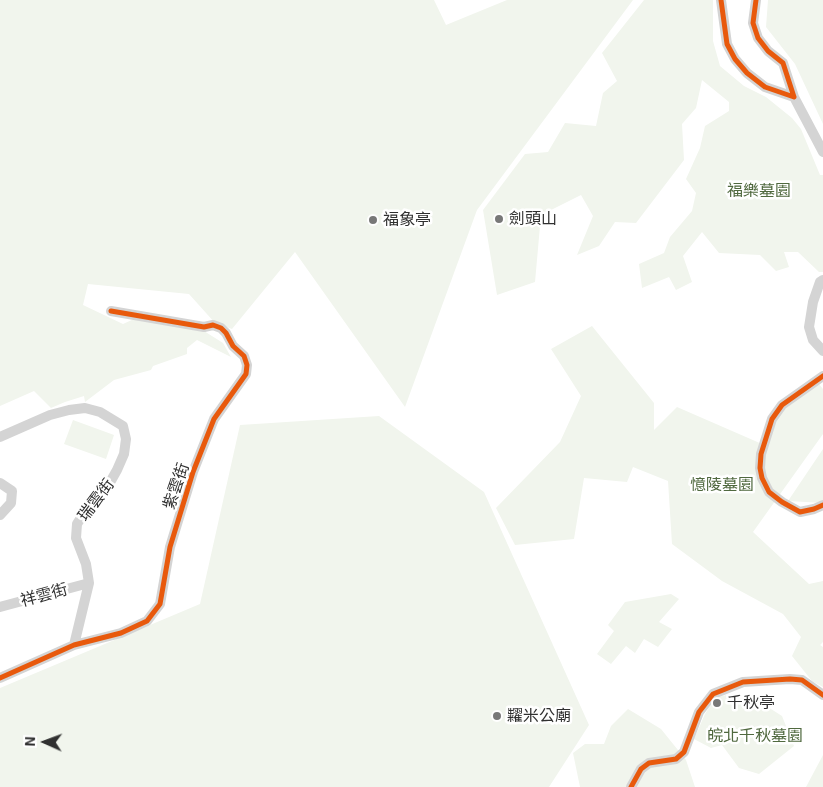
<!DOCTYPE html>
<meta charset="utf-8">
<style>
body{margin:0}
#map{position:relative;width:823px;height:787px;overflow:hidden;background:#fff;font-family:"Exo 2",sans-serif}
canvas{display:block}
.north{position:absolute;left:20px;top:717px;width:50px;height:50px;-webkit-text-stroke:4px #fff;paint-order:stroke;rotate:272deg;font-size:14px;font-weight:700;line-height:20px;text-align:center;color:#303030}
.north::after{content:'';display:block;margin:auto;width:18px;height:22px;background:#303030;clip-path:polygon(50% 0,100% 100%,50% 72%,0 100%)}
</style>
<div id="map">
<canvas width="823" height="787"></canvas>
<div class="north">N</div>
</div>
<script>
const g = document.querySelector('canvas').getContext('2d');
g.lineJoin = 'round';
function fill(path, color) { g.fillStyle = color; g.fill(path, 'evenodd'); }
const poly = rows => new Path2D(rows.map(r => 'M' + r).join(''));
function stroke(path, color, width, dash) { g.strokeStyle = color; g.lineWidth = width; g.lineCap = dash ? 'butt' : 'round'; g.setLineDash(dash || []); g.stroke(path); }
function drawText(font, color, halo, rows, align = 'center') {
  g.font = font + ' "Exo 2","Noto Sans TC",sans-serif'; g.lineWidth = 5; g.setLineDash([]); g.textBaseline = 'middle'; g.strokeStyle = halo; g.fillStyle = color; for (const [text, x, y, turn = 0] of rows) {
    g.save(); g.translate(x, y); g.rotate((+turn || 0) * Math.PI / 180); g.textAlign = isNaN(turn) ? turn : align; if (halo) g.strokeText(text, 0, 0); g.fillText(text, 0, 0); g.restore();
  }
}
const green = poly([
 [0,0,434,0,446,25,507,0,633,0,477,210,405,407,295,252,232,329,215,323,189,294,88,284,83,305,123,324,134,319,204,331,223,343,231,357,197,340,187,348,187,354,153,366,151,370,114,380,85,402,84,396,65,402,51,408,34,391,0,406],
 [644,0,713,0,713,41,720,66,744,86,766,97,792,118,801,129,820,175,823,175,823,272,819,272,798,252,784,252,789,267,776,271,760,255,719,253,702,232,683,256,692,282,676,290,669,277,642,288,639,264,664,253,670,237,692,211,696,193,686,179,700,148,705,126,729,111,729,102,702,80,696,108,682,124,684,160,636,223,615,222,599,246,577,255,593,216,581,195,541,215,535,282,497,295,483,210,525,154,548,152,565,123,596,126,603,93,617,81,602,53],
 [768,0,823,0,823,124,795,64,766,27],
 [592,326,654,403,654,430,677,407,762,444,780,413,818,383,823,389,823,434,753,532,809,584,823,581,823,642,820,645,823,647,823,687,812,681,792,656,801,637,783,614,722,581,672,544,668,481,633,467,627,482,584,478,574,539,515,545,496,508,560,442,581,396,551,349],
 [379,416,484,492,589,725,549,787,0,787,0,688,200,604,240,425],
 [73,420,114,435,106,459,64,444],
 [823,449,823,503,788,501],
 [671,594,679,599,659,622,672,629,658,647,644,639,635,653,626,646,611,664,597,654,614,631,608,625,625,602],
 [730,694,749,695,782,716,794,746,759,774,739,768,722,745,711,748,694,739,705,714,715,698],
 [628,709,661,729,686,760,695,787,580,787,573,753,585,744,604,744,611,726],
 [823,755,823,787,806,787]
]);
const minor = poly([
 [721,0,727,44,735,59,747,73,765,87,794,97],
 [756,0,753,23,758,38,768,51,783,63,794,97,823,152],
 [823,280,820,282,813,302,809,327,813,340,823,351],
 [823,376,782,405,772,419,761,454,760,468,762,478,769,492,782,502,800,512,814,509,823,505],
 [0,437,50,415,69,410,85,408,100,412,123,426,126,439,124,454,117,470,108,486,91,502,77,524,76,538,86,564,89,583,74,645],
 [0,483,12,491,11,503,0,515],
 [0,607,89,583],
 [0,678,74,645,121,633,147,621,160,604,170,547,193,472,214,419,246,374,247,365,244,356,233,346,226,333,221,328,213,325,204,327,111,311],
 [631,787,641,769,649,763,676,759,684,752,699,712,713,694,743,682,790,679,802,680,823,695]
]);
const cycleway = poly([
 [721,0,727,44,735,59,747,73,765,87,794,97],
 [756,0,753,23,758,38,768,51,783,63,794,97],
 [823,376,782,405,772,419,761,454,760,468,762,478,769,492,782,502,800,512,814,509,823,505],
 [0,678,74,645,121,633,147,621,160,604,170,547,193,472,214,419,246,374,247,365,244,356,233,346,226,333,221,328,213,325,204,327,111,311],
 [631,787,641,769,649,763,676,759,684,752,699,712,713,694,743,682,790,679,802,680,823,695]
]);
const markers = [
 [499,219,5,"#787878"],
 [373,220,5,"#787878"],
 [717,703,5,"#787878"],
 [497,716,5,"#787878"]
];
const parkNames = [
 ["福樂墓園",759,191],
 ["憶陵墓園",722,485],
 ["皖北千秋墓園",755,736]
];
const poiNames = [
 ["劍頭山",509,219],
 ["福象亭",383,220],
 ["千秋亭",727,703],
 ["糶米公廟",507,716]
];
const streetNames = [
 ["紫雲街",176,486,-71],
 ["瑞雲街",96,500,-53],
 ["祥雲街",44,595,-15]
];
fill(green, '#f1f5ed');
stroke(minor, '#d4d4d4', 10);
stroke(cycleway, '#e8590c', 5);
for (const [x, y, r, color] of markers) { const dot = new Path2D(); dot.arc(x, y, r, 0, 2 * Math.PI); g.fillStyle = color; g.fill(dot); stroke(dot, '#fff', 2); }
drawText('16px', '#50693f', '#fff', parkNames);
drawText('16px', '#303030', '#fff', poiNames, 'left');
drawText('16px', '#303030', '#fff', streetNames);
</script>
